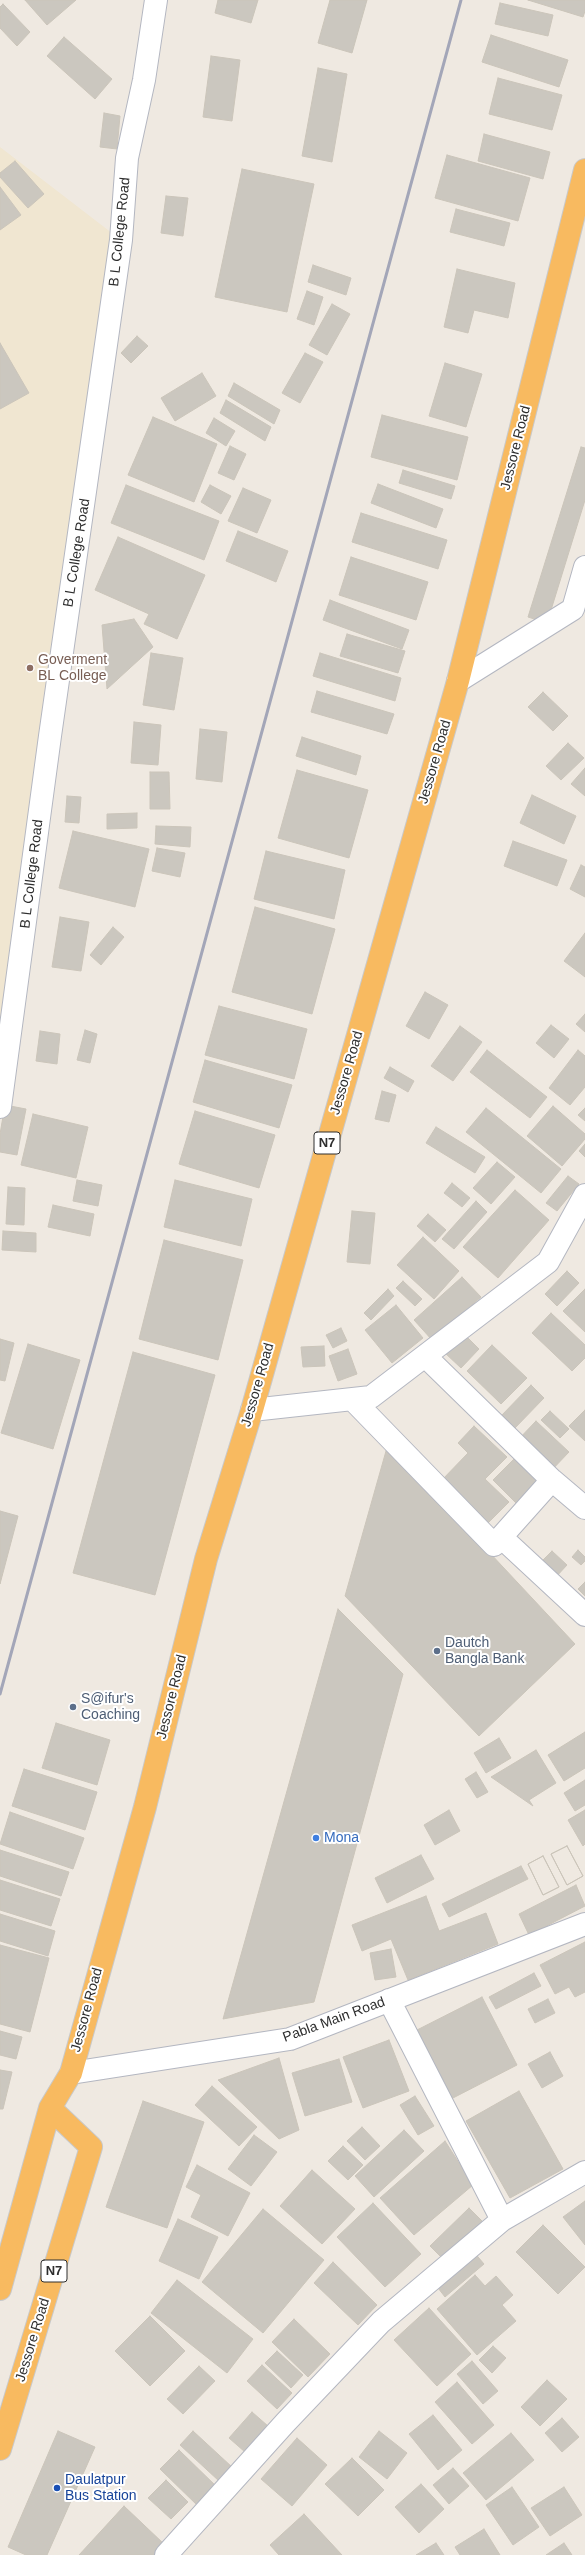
<!DOCTYPE html>
<style>
body{margin:0}
canvas{display:block;background:#efe9e1}
</style>
<canvas width="585" height="2555"></canvas>
<script>
const g = document.querySelector('canvas').getContext('2d');
g.lineJoin = 'round';
function fill(path, color) { g.fillStyle = color; g.fill(path, 'evenodd'); }
const poly = rows => new Path2D(rows.map(r => 'M' + r).join(''));
function stroke(path, color, width, dash) { g.strokeStyle = color; g.lineWidth = width; g.lineCap = dash ? 'butt' : 'round'; g.setLineDash(dash || []); g.stroke(path); }
function drawText(font, color, halo, rows, align = 'center') {
  g.font = font + ' Arial,sans-serif'; g.lineWidth = 4; g.setLineDash([]); g.textBaseline = 'middle'; g.strokeStyle = halo; g.fillStyle = color; for (const [text, x, y, turn = 0] of rows) {
    g.save(); g.translate(x, y); g.rotate((+turn || 0) * Math.PI / 180); g.textAlign = isNaN(turn) ? turn : align; if (halo) g.strokeText(text, 0, 0); g.fillText(text, 0, 0); g.restore();
  }
}
const education = poly([
 [0,147,121,240,0,1107]
]);
const building = poly([
 [25,0,76,0,47,25,25,0],
 [218,0,258,0,251,23,215,13,218,0],
 [330,0,367,0,352,53,318,43,330,0],
 [528,0,585,0,585,11,583,17,528,0],
 [500,3,553,15,548,36,495,24,500,3],
 [3,4,30,32,17,46,0,28,0,7,3,4],
 [491,35,568,60,559,87,482,62,491,35],
 [64,37,112,79,95,99,47,56,64,37],
 [211,56,240,60,232,121,203,117,211,56],
 [318,68,347,74,332,162,302,156,318,68],
 [498,78,562,95,552,130,489,114,498,78],
 [104,113,120,116,117,149,100,147,104,113],
 [484,134,550,152,543,179,478,161,484,134],
 [447,155,530,178,518,221,435,198,447,155],
 [15,161,44,194,28,208,0,177,0,173,15,161],
 [242,169,314,184,287,312,215,297,242,169],
 [0,187,21,215,0,230,0,187],
 [166,196,188,198,183,236,161,233,166,196],
 [456,209,510,223,504,246,450,232,456,209],
 [313,265,351,278,346,295,308,282,313,265],
 [457,269,515,283,508,318,474,310,468,333,444,327,457,269],
 [307,291,323,297,314,325,297,319,307,291],
 [332,304,350,314,327,355,309,345,332,304],
 [137,336,148,346,131,363,121,353,137,336],
 [0,343,29,393,0,409,0,343],
 [305,353,323,362,300,403,282,393,305,353],
 [445,363,482,374,466,427,429,416,445,363],
 [202,373,216,396,175,421,161,398,202,373],
 [234,383,280,410,274,424,228,396,234,383],
 [226,400,271,427,265,441,220,413,226,400],
 [382,415,468,437,457,480,371,457,382,415],
 [153,417,217,444,194,502,128,475,153,417],
 [214,418,235,431,226,446,206,433,214,418],
 [230,446,246,454,234,480,218,473,230,446],
 [581,447,585,448,585,500,547,623,528,617,581,447],
 [403,470,455,486,451,499,399,483,403,470],
 [378,484,443,509,436,528,371,503,378,484],
 [126,485,219,521,204,560,111,523,126,485],
 [210,485,231,496,221,514,201,502,210,485],
 [243,488,271,500,257,533,228,521,243,488],
 [361,513,447,540,438,569,352,542,361,513],
 [238,531,288,551,276,582,226,561,238,531],
 [118,537,205,575,177,639,144,624,149,614,95,590,118,537],
 [351,557,428,582,416,620,339,595,351,557],
 [330,600,409,630,402,649,323,620,330,600],
 [134,619,153,647,107,689,102,625,134,619],
 [347,634,405,651,398,673,340,656,347,634],
 [151,653,183,658,174,710,143,705,151,653],
 [320,653,401,678,395,701,313,676,320,653],
 [317,691,394,714,387,734,311,712,317,691],
 [543,692,568,716,553,731,528,707,543,692],
 [134,722,161,725,158,765,131,763,134,722],
 [200,729,227,732,222,782,196,779,200,729],
 [302,737,361,756,356,775,296,756,302,737],
 [568,743,584,758,561,780,546,766,568,743],
 [585,768,585,796,571,784,585,768],
 [297,770,368,790,349,858,278,838,297,770],
 [150,772,169,772,170,809,150,809,150,772],
 [532,795,576,816,564,844,520,823,532,795],
 [67,796,81,797,79,823,65,822,67,796],
 [137,813,137,828,107,829,107,814,137,813],
 [156,826,191,827,190,847,155,844,156,826],
 [73,831,149,849,135,907,59,888,73,831],
 [513,841,567,860,557,886,504,866,513,841],
 [157,848,185,853,180,877,152,871,157,848],
 [266,851,345,870,334,919,254,899,266,851],
 [581,865,585,867,585,897,570,889,581,865],
 [255,907,335,929,312,1014,232,992,255,907],
 [60,917,89,922,81,971,52,967,60,917],
 [113,927,124,937,101,965,90,955,113,927],
 [585,933,585,977,564,961,585,933],
 [425,992,448,1005,429,1039,406,1026,425,992],
 [219,1006,307,1029,294,1079,205,1055,219,1006],
 [585,1014,585,1032,576,1024,585,1014],
 [551,1025,569,1039,554,1058,536,1043,551,1025],
 [460,1026,482,1042,453,1081,431,1066,460,1026],
 [85,1030,97,1034,90,1063,77,1060,85,1030],
 [40,1031,60,1034,57,1064,36,1061,40,1031],
 [487,1050,547,1097,530,1118,470,1072,487,1050],
 [578,1050,585,1056,585,1087,570,1105,549,1088,578,1050],
 [205,1060,292,1085,279,1128,193,1102,205,1060],
 [390,1067,414,1081,408,1092,384,1078,390,1067],
 [382,1091,396,1095,389,1122,375,1119,382,1091],
 [5,1105,26,1109,17,1155,0,1152,0,1134,5,1105],
 [553,1106,585,1134,585,1139,562,1166,527,1136,553,1106],
 [486,1108,561,1169,541,1193,466,1132,486,1108],
 [585,1108,585,1121,578,1115,585,1108],
 [195,1111,275,1135,259,1188,179,1164,195,1111],
 [33,1114,88,1127,76,1178,21,1165,33,1114],
 [436,1127,485,1157,475,1173,426,1143,436,1127],
 [585,1144,585,1157,579,1151,585,1144],
 [497,1162,515,1177,491,1204,473,1188,497,1162],
 [568,1176,579,1184,557,1211,546,1203,568,1176],
 [77,1180,102,1185,98,1206,73,1201,77,1180],
 [175,1180,252,1199,241,1246,164,1227,175,1180],
 [452,1183,470,1198,462,1207,444,1193,452,1183],
 [8,1187,25,1188,24,1225,6,1224,8,1187],
 [515,1190,549,1220,498,1278,463,1247,515,1190],
 [476,1201,487,1212,454,1249,442,1239,476,1201],
 [53,1205,94,1214,90,1236,48,1227,53,1205],
 [352,1211,375,1213,370,1264,347,1262,352,1211],
 [428,1214,446,1230,435,1242,417,1226,428,1214],
 [3,1231,36,1233,36,1252,2,1250,3,1231],
 [423,1237,459,1271,434,1299,397,1265,423,1237],
 [164,1240,243,1260,218,1360,139,1339,164,1240],
 [567,1271,579,1283,557,1306,545,1294,567,1271],
 [462,1277,481,1297,432,1340,414,1320,462,1277],
 [403,1281,422,1299,415,1306,396,1288,403,1281],
 [388,1289,394,1296,371,1320,364,1313,388,1289],
 [585,1289,585,1332,563,1311,585,1289],
 [396,1305,423,1338,392,1363,365,1330,396,1305],
 [551,1313,585,1345,585,1358,572,1371,532,1333,551,1313],
 [341,1328,347,1341,333,1348,326,1335,341,1328],
 [464,1334,479,1349,461,1368,445,1353,464,1334],
 [0,1339,14,1343,5,1381,0,1380,0,1339],
 [28,1344,80,1360,53,1449,1,1433,28,1344],
 [492,1345,527,1378,501,1404,467,1371,492,1345],
 [324,1346,325,1366,303,1367,301,1347,324,1346],
 [348,1349,357,1374,338,1381,329,1356,348,1349],
 [133,1352,215,1375,155,1595,73,1573,133,1352],
 [531,1385,544,1398,514,1429,501,1416,531,1385],
 [585,1410,585,1441,569,1426,585,1410],
 [550,1411,569,1429,560,1438,541,1420,550,1411],
 [536,1421,569,1452,549,1473,516,1442,536,1421],
 [474,1426,507,1457,485,1479,509,1502,486,1525,441,1481,468,1453,458,1443,474,1426],
 [388,1444,575,1644,479,1736,345,1596,388,1444],
 [515,1458,539,1481,517,1504,493,1480,515,1458],
 [0,1511,18,1516,0,1584,0,1511],
 [578,1550,585,1557,585,1561,581,1565,572,1557,578,1550],
 [552,1551,567,1565,555,1578,540,1563,552,1551],
 [585,1582,585,1596,578,1589,585,1582],
 [338,1609,403,1674,314,2002,223,2019,338,1609],
 [56,1723,110,1740,97,1785,42,1768,56,1723],
 [585,1732,585,1768,564,1781,548,1755,585,1732],
 [499,1738,511,1758,486,1773,474,1753,499,1738],
 [536,1750,556,1783,529,1800,533,1806,491,1777,536,1750],
 [24,1769,97,1792,85,1830,12,1806,24,1769],
 [476,1772,488,1792,477,1798,465,1779,476,1772],
 [585,1780,585,1805,575,1811,564,1793,585,1780],
 [449,1810,460,1831,435,1845,424,1825,449,1810],
 [585,1810,585,1844,583,1846,568,1820,585,1810],
 [10,1812,84,1838,73,1869,0,1844,10,1812],
 [567,1846,583,1876,567,1885,551,1854,567,1846],
 [567,1846,583,1876,567,1885,551,1854,567,1846],
 [0,1850,69,1872,61,1896,0,1876,0,1850],
 [421,1855,434,1879,387,1903,375,1878,421,1855],
 [543,1856,559,1887,543,1895,528,1864,543,1856],
 [543,1856,559,1887,543,1895,528,1864,543,1856],
 [521,1866,528,1879,449,1917,442,1904,521,1866],
 [0,1880,60,1899,51,1926,0,1910,0,1880],
 [576,1885,585,1906,529,1935,519,1914,576,1885],
 [426,1896,439,1931,486,1913,498,1944,408,1980,391,1939,362,1951,352,1925,426,1896],
 [0,1914,55,1931,48,1956,0,1941,0,1914],
 [585,1942,585,1992,575,1997,569,1987,555,1994,540,1965,585,1942],
 [0,1945,49,1958,30,2032,0,2024,0,1945],
 [391,1949,396,1977,375,1980,370,1953,391,1949],
 [534,1973,541,1986,496,2009,489,1997,534,1973],
 [482,1997,517,2065,451,2099,415,2031,482,1997],
 [548,1999,555,2013,535,2023,528,2009,548,1999],
 [0,2031,22,2037,16,2059,0,2055,0,2031],
 [389,2040,409,2091,363,2108,343,2057,389,2040],
 [550,2052,563,2076,542,2088,528,2064,550,2052],
 [279,2058,299,2130,279,2139,218,2080,279,2058],
 [339,2059,352,2102,305,2116,292,2073,339,2059],
 [0,2070,12,2072,3,2109,0,2109,0,2070],
 [212,2086,257,2127,239,2146,195,2105,212,2086],
 [519,2091,563,2169,510,2198,466,2121,519,2091],
 [415,2096,434,2126,418,2135,400,2105,415,2096],
 [143,2101,204,2122,167,2228,106,2207,143,2101],
 [362,2127,380,2146,365,2160,347,2141,362,2127],
 [404,2130,424,2151,374,2197,355,2176,404,2130],
 [254,2135,277,2152,251,2186,228,2169,254,2135],
 [445,2141,473,2185,414,2235,380,2198,445,2141],
 [343,2146,363,2165,348,2180,328,2161,343,2146],
 [197,2165,250,2193,228,2236,191,2217,201,2195,186,2187,197,2165],
 [312,2170,355,2209,322,2244,280,2206,312,2170],
 [585,2201,585,2245,563,2217,585,2201],
 [373,2203,421,2254,385,2287,337,2237,373,2203],
 [469,2208,483,2222,444,2260,430,2246,469,2208],
 [263,2209,324,2260,263,2333,202,2282,263,2209],
 [178,2219,218,2237,199,2279,159,2261,178,2219],
 [543,2225,585,2267,558,2294,516,2252,543,2225],
 [473,2251,484,2264,445,2297,435,2284,473,2251],
 [333,2262,377,2305,358,2325,314,2283,333,2262],
 [475,2275,485,2286,496,2276,513,2295,502,2305,516,2321,477,2355,437,2309,475,2275],
 [177,2280,253,2339,227,2373,151,2313,177,2280],
 [429,2308,471,2354,437,2386,394,2340,429,2308],
 [150,2316,185,2351,150,2386,115,2351,150,2316],
 [294,2319,330,2354,308,2377,272,2342,294,2319],
 [493,2346,506,2358,492,2373,479,2360,493,2346],
 [277,2351,303,2375,291,2388,265,2363,277,2351],
 [472,2361,498,2391,483,2404,457,2374,472,2361],
 [262,2365,292,2393,277,2409,247,2381,262,2365],
 [199,2366,215,2381,183,2414,167,2399,199,2366],
 [547,2380,567,2399,540,2426,521,2407,547,2380],
 [457,2382,494,2425,472,2444,435,2402,457,2382],
 [252,2412,268,2426,245,2452,229,2438,252,2412],
 [433,2415,462,2450,438,2470,409,2434,433,2415],
 [562,2418,579,2437,562,2452,545,2433,562,2418],
 [58,2431,95,2447,47,2555,26,2555,8,2547,58,2431],
 [193,2431,232,2467,219,2481,180,2445,193,2431],
 [379,2431,407,2453,387,2479,359,2457,379,2431],
 [511,2433,534,2460,486,2500,463,2473,511,2433],
 [297,2438,327,2465,292,2506,261,2479,297,2438],
 [179,2450,218,2488,199,2507,160,2469,179,2450],
 [352,2458,384,2490,358,2516,325,2484,352,2458],
 [453,2468,469,2486,449,2504,433,2485,453,2468],
 [166,2480,188,2502,171,2519,148,2498,166,2480],
 [421,2484,444,2509,419,2533,395,2507,421,2484],
 [512,2487,539,2527,513,2545,486,2505,512,2487],
 [564,2487,582,2515,550,2536,531,2508,564,2487],
 [124,2506,164,2544,154,2555,79,2555,124,2506],
 [304,2514,342,2555,279,2555,270,2545,304,2514],
 [484,2529,500,2555,460,2555,455,2547,484,2529],
 [436,2543,444,2555,416,2555,436,2543],
 [564,2543,572,2555,546,2555,564,2543]
]);
const minor = poly([
 [458,681,573,609,585,567],
 [0,1107,50,736,121,240,127,158,144,80,156,0],
 [425,1356,552,1480,585,1508],
 [354,1401,494,1545,552,1480],
 [252,1410,371,1397,548,1262,585,1195],
 [501,1537,585,1615],
 [389,2000,502,2220,585,2172],
 [71,2073,290,2039,585,1924],
 [166,2555,285,2423,381,2322,502,2220]
]);
const trunk = poly([
 [0,2289,50,2108,71,2073,145,1807,206,1559,252,1410,458,681,585,170],
 [0,2449,91,2147,50,2108]
]);
const rail = poly([
 [0,1694,461,0]
]);
const markers = [
 [30,668,4,"#8d6e63"],
 [437,1651,4,"#5c6f8a"],
 [73,1707,4,"#5c6f8a"],
 [316,1838,4,"#3f7fe0"],
 [57,2488,4,"#1a4fb4"]
];
const shields = [
 [327,1143,26],
 [54,2271,26]
];
const shieldNames = [
 ["N7",327,1143],
 ["N7",54,2271]
];
const streetNames = [
 ["B L College Road",120,232,-84],
 ["Jessore Road",516,448,-76],
 ["B L College Road",77,553,-81],
 ["Jessore Road",435,762,-74],
 ["B L College Road",32,874,-83],
 ["Jessore Road",347,1073,-74],
 ["Jessore Road",258,1385,-74],
 ["Jessore Road",172,1697,-76],
 ["Jessore Road",87,2010,-75],
 ["Pabla Main Road",334,2020,-20],
 ["Jessore Road",33,2340,-73]
];
const educationNames = [
 ["Goverment",38,660],
 ["BL College",38,676]
];
const serviceNames = [
 ["Dautch",445,1643],
 ["Bangla Bank",445,1659],
 ["S@ifur's",81,1699],
 ["Coaching",81,1715]
];
const shopNames = [
 ["Mona",324,1838]
];
const transitNames = [
 ["Daulatpur",65,2480],
 ["Bus Station",65,2496]
];
fill(education, '#f0e6d1');
fill(building, '#cbc7bf');
stroke(building, '#cbc5ba', 1);
stroke(minor, '#b4b7c1', 24);
stroke(trunk, '#c9c9c9', 24);
stroke(minor, '#fff', 22);
stroke(trunk, '#f8ba60', 22);
stroke(rail, '#a3a6b8', 3);
for (const [x, y, r, color] of markers) { const dot = new Path2D(); dot.arc(x, y, r, 0, 2 * Math.PI); g.fillStyle = color; g.fill(dot); stroke(dot, '#fff', 1.5); }
for (const [x, y, w] of shields) { const box = new Path2D(); box.roundRect(x - w / 2, y - 11, w, 22, 3); g.fillStyle = '#fff'; g.fill(box); stroke(box, '#2e2e2e', 1); }
drawText('bold 13px', '#2e2e2e', null, shieldNames);
drawText('14px', '#2e2e2e', '#fff', streetNames);
drawText('14px', '#785e54', '#fff', educationNames, 'left');
drawText('14px', '#4e5e75', '#fff', serviceNames, 'left');
drawText('14px', '#366cbe', '#fff', shopNames, 'left');
drawText('14px', '#164399', '#fff', transitNames, 'left');
</script>
